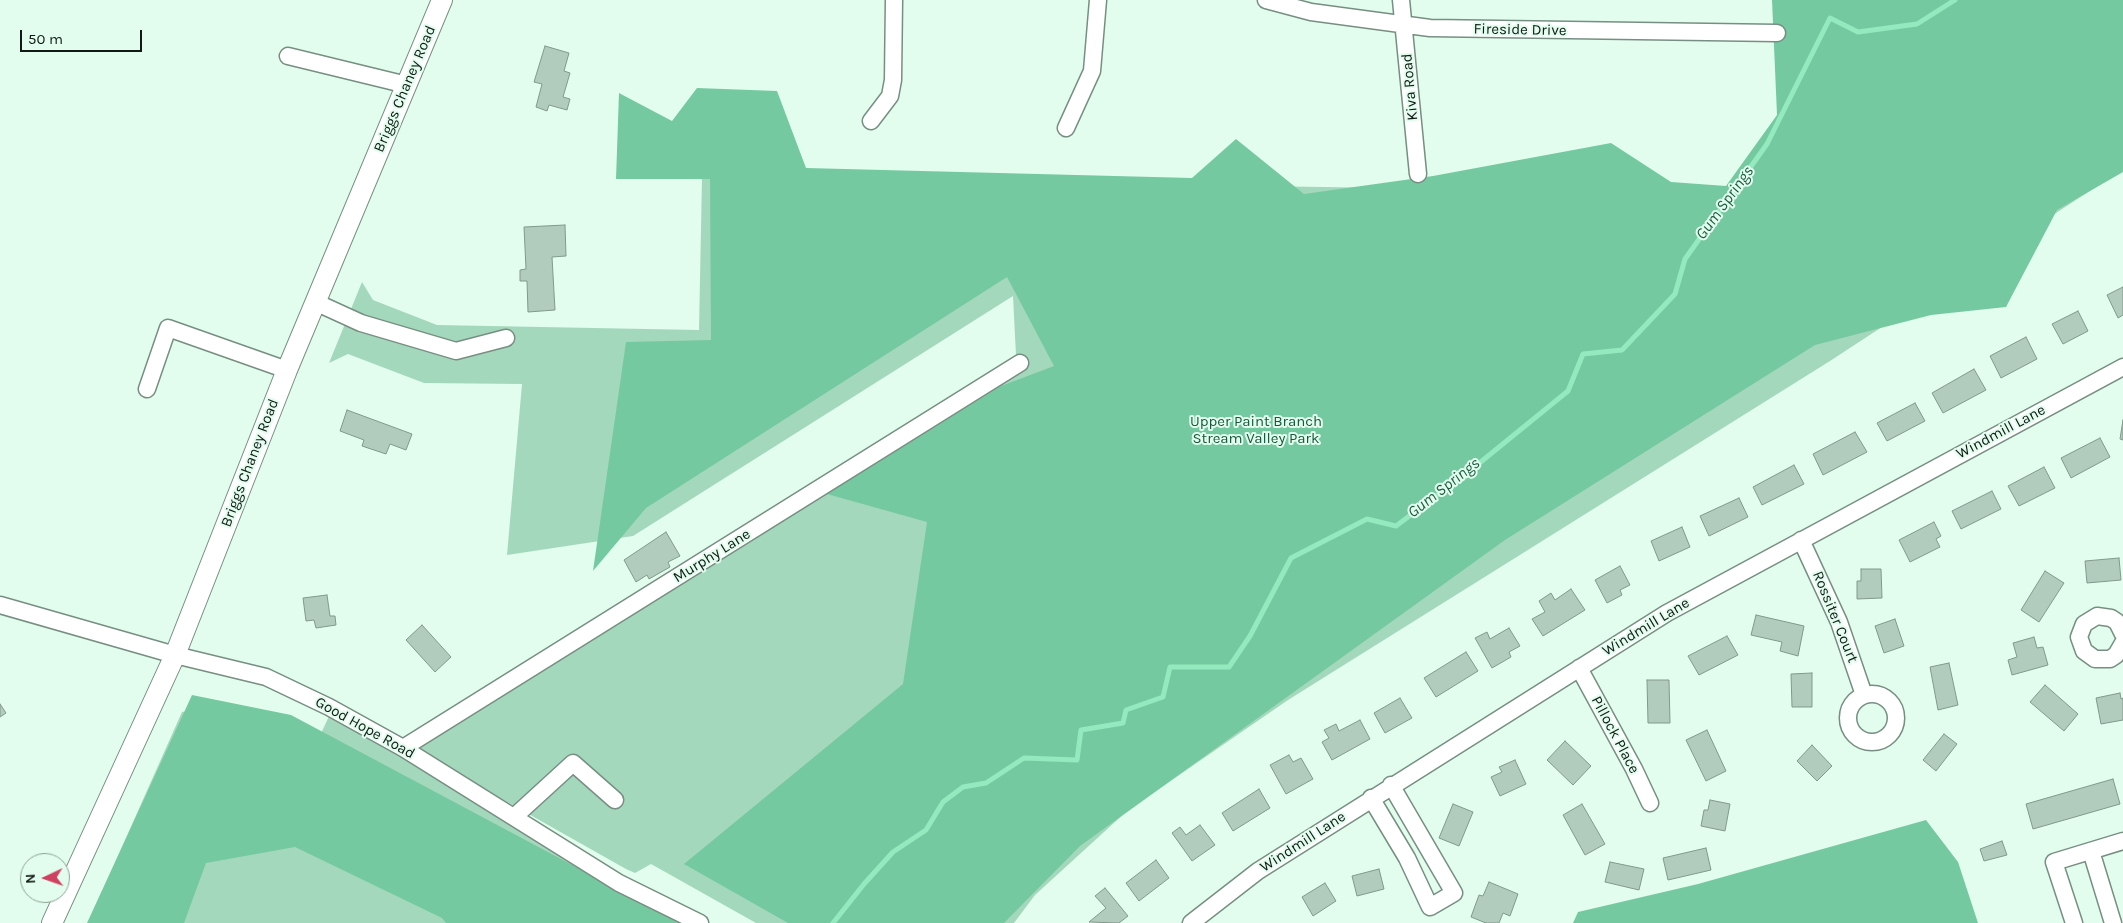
<!DOCTYPE html>
<style>
body{margin:0}
#map{position:relative;width:2123px;height:923px;overflow:hidden;background:#e2fdee;font-family:Karla,sans-serif}
canvas{display:block}
.north{position:absolute;left:20px;top:853px;width:50px;height:50px;box-sizing:border-box;background:#e2fdee;border:1px solid #8ea297;border-radius:50%;rotate:267deg;font-size:14px;font-weight:700;line-height:20px;text-align:center;color:#101914}
.north::after{content:'';display:block;margin:auto;width:18px;height:22px;background:#d04161;clip-path:polygon(50% 0,100% 100%,50% 72%,0 100%)}
.scale{position:absolute;left:20px;top:30px;width:122px;height:22px;box-sizing:border-box;border:2px solid #101914;border-top:0;padding-left:6px;font-size:15px;line-height:18px;white-space:nowrap;color:#101914;-webkit-text-stroke:4px #e2fdee;paint-order:stroke}
</style>
<div id="map">
<canvas width="2123" height="923"></canvas>
<div class="north">N</div>
<div class="scale">50 m</div>
</div>
<script>
const g = document.querySelector('canvas').getContext('2d');
g.lineJoin = 'round';
function fill(path, color) { g.fillStyle = color; g.fill(path, 'evenodd'); }
const poly = rows => new Path2D(rows.map(r => 'M' + r).join(''));
function stroke(path, color, width, dash) { g.strokeStyle = color; g.lineWidth = width; g.lineCap = dash ? 'butt' : 'round'; g.setLineDash(dash || []); g.stroke(path); }
function drawText(font, color, halo, rows, align = 'center') {
  g.font = font + ' Karla,sans-serif'; g.lineWidth = 4; g.setLineDash([]); g.textBaseline = 'middle'; g.strokeStyle = halo; g.fillStyle = color; for (const [text, x, y, turn = 0] of rows) {
    g.save(); g.translate(x, y); g.rotate((+turn || 0) * Math.PI / 180); g.textAlign = isNaN(turn) ? turn : align; if (halo) g.strokeText(text, 0, 0); g.fillText(text, 0, 0); g.restore();
  }
}
const green = poly([
 [2123,0,2108,179,1830,361,1288,700,1127,811,1035,895,1014,923,756,923,651,864,635,873,626,869,415,750,1017,375,1013,296,633,536,507,555,522,384,424,383,348,354,329,363,362,282,373,300,437,325,699,330,702,178,1393,188,1779,196],
 [220,705,312,753,330,714,696,923,88,923,182,712]
]);
const forest = poly([
 [1772,0,2123,0,2123,172,2057,210,2006,307,1931,315,1815,345,1505,540,1080,846,1004,923,788,923,684,864,903,684,927,522,827,494,1001,386,1054,366,1007,277,646,508,593,571,626,342,711,340,710,179,616,179,619,93,672,121,697,88,777,91,806,168,1192,178,1236,139,1304,194,1433,176,1611,143,1671,182,1726,186,1777,115],
 [192,695,291,715,681,923,446,923,442,918,295,847,206,863,184,923,87,923],
 [1926,820,1958,862,1978,923,1573,923,1578,912,1698,884]
]);
const stream = poly([
 [833,923,864,884,893,852,926,830,943,802,963,787,986,783,1024,758,1077,760,1081,730,1123,723,1126,710,1163,697,1170,667,1229,667,1250,636,1291,558,1367,519,1396,526,1477,465,1568,391,1583,354,1622,350,1675,294,1685,259,1767,144,1830,18,1858,32,1917,24,1955,0]
]);
const building = poly([
 [545,46,569,53,564,71,570,73,563,97,570,99,567,110,549,105,547,111,536,107,542,84,534,82,545,46],
 [565,225,566,256,552,257,555,310,528,312,527,281,520,281,520,270,526,269,524,227,565,225],
 [2123,287,2123,315,2118,318,2107,295,2123,287],
 [2078,311,2088,331,2063,344,2052,324,2078,311],
 [2026,337,2037,359,2001,378,1990,356,2026,337],
 [1974,369,1986,390,1943,413,1932,393,1974,369],
 [1915,403,1925,421,1887,441,1877,423,1915,403],
 [347,410,412,434,406,450,390,444,386,454,362,446,364,440,340,431,347,410],
 [2123,420,2123,440,2120,439,2123,420],
 [1855,432,1867,452,1823,475,1813,454,1855,432],
 [2100,438,2110,457,2071,478,2061,458,2100,438],
 [1794,465,1804,484,1762,505,1753,487,1794,465],
 [2044,467,2055,488,2019,506,2008,486,2044,467],
 [1992,491,2001,509,1961,529,1952,511,1992,491],
 [1739,498,1748,517,1709,536,1700,516,1739,498],
 [1934,522,1941,536,1936,539,1940,547,1910,562,1899,540,1934,522],
 [1682,527,1690,547,1659,561,1651,541,1682,527],
 [666,532,680,556,668,562,670,567,649,579,647,575,636,582,624,560,666,532],
 [2119,558,2121,580,2087,583,2085,561,2119,558],
 [1620,566,1630,585,1620,590,1622,595,1607,603,1595,580,1620,566],
 [1861,569,1881,569,1882,598,1857,599,1857,581,1861,581,1861,569],
 [2045,571,2064,583,2039,622,2021,610,2045,571],
 [1571,589,1585,610,1543,636,1532,619,1545,612,1539,601,1551,593,1555,600,1571,589],
 [327,595,330,616,335,616,336,625,316,628,314,620,306,621,303,598,327,595],
 [1756,615,1804,626,1798,656,1780,651,1782,642,1751,635,1756,615],
 [1895,619,1904,646,1884,653,1875,626,1895,619],
 [422,625,451,657,435,672,406,640,422,625],
 [1509,628,1520,646,1509,652,1511,657,1492,668,1475,638,1487,632,1490,639,1509,628],
 [1727,636,1738,655,1699,675,1688,656,1727,636],
 [2034,637,2037,648,2043,647,2048,665,2012,675,2008,660,2017,657,2013,643,2034,637],
 [1466,652,1478,671,1436,697,1424,678,1466,652],
 [1949,663,1958,705,1938,710,1930,667,1949,663],
 [1812,673,1812,707,1792,707,1791,674,1812,673],
 [1647,680,1669,680,1670,723,1648,723,1647,680],
 [2045,685,2078,714,2064,731,2030,702,2045,685],
 [2120,693,2121,699,2123,698,2123,720,2101,724,2096,698,2120,693],
 [1400,698,1412,718,1385,733,1374,713,1400,698],
 [0,704,6,713,0,717,0,704],
 [1360,720,1370,739,1332,760,1322,742,1329,738,1324,730,1336,724,1339,731,1360,720],
 [1707,730,1726,771,1706,781,1686,740,1707,730],
 [1944,734,1957,744,1936,771,1923,760,1944,734],
 [1565,741,1591,766,1573,785,1547,760,1565,741],
 [1812,745,1832,766,1817,781,1797,761,1812,745],
 [1289,755,1293,762,1301,758,1313,779,1286,794,1270,765,1289,755],
 [1515,760,1526,784,1500,796,1491,777,1502,772,1499,767,1515,760],
 [2113,779,2120,804,2033,829,2026,804,2113,779],
 [1259,789,1270,808,1233,831,1222,813,1259,789],
 [1710,800,1730,804,1725,831,1701,826,1704,810,1708,810,1710,800],
 [1453,804,1473,812,1459,846,1439,838,1453,804],
 [1582,804,1605,844,1585,855,1563,815,1582,804],
 [1200,825,1215,845,1192,861,1172,833,1180,827,1186,835,1200,825],
 [2002,841,2007,855,1984,861,1980,849,2002,841],
 [1706,848,1711,870,1668,880,1663,858,1706,848],
 [1156,860,1169,878,1139,901,1126,883,1156,860],
 [1610,862,1644,869,1639,890,1605,882,1610,862],
 [1379,869,1384,889,1357,896,1352,876,1379,869],
 [1489,882,1518,894,1510,916,1503,913,1499,923,1486,923,1471,917,1479,895,1483,896,1489,882],
 [1325,883,1336,901,1313,916,1302,897,1325,883],
 [1105,888,1128,916,1119,923,1089,922,1106,908,1095,896,1105,888]
]);
const minor = poly([
 [1266,0,1311,12,1430,28,1777,33],
 [1401,0,1418,174],
 [288,56,407,85],
 [871,121,890,96,893,80,894,0],
 [1066,128,1092,71,1098,0],
 [315,302,361,323,456,351,506,338],
 [147,389,168,328,287,370],
 [1801,540,1839,622,1864,695],
 [0,605,175,655,266,677,329,707,403,748,619,883,700,923],
 [2123,634,2117,622,2111,618,2097,616,2084,624,2079,637,2084,651,2095,659,2110,659,2116,655,2123,643],
 [1579,668,1634,769,1650,803],
 '1848 718a24 24 0 1 1 48 0a24 24 0 1 1-48 0Z',
 [403,748,1020,363],
 [1371,798,1407,858,1430,907,1454,893,1391,785],
 [514,817,573,763,615,800],
 [2091,851,2113,923],
 [1191,923,1258,871,1667,613,2123,367],
 [2074,923,2054,862,2123,841]
]);
const major = poly([
 [52,923,175,655,287,370,442,0]
]);
const streetNames = [
 ["Fireside Drive",1520,30,1],
 ["Kiva Road",1410,87,-95],
 ["Briggs Chaney Road",405,89,-67],
 ["Windmill Lane",2001,432,-28],
 ["Briggs Chaney Road",250,463,-69],
 ["Murphy Lane",712,556,-32],
 ["Rossiter Court",1835,617,68],
 ["Windmill Lane",1646,627,-31],
 ["Good Hope Road",365,728,29],
 ["Pillock Place",1615,735,62],
 ["Windmill Lane",1303,842,-33]
];
const parkNames = [
 ["Upper Paint Branch",1256,422],
 ["Stream Valley Park",1256,439]
];
const waterNames = [
 ["Gum Springs",1725,203,-54],
 ["Gum Springs",1444,488,-38]
];
fill(green, '#a4d8bc');
fill(forest, '#75c9a0');
stroke(stream, '#94e9be', 5);
fill(building, '#b1cbbd');
stroke(building, '#81998c', 1);
stroke(minor, '#778f82', 19);
stroke(major, '#778f82', 22);
stroke(minor, '#fff', 16);
stroke(major, '#fff', 20);
drawText('15px', '#101914', '#e2fdee', streetNames);
drawText('15px', '#17583d', '#e2fdee', parkNames);
drawText('italic 16px', '#1b5b40', '#e2fdee', waterNames);
</script>
